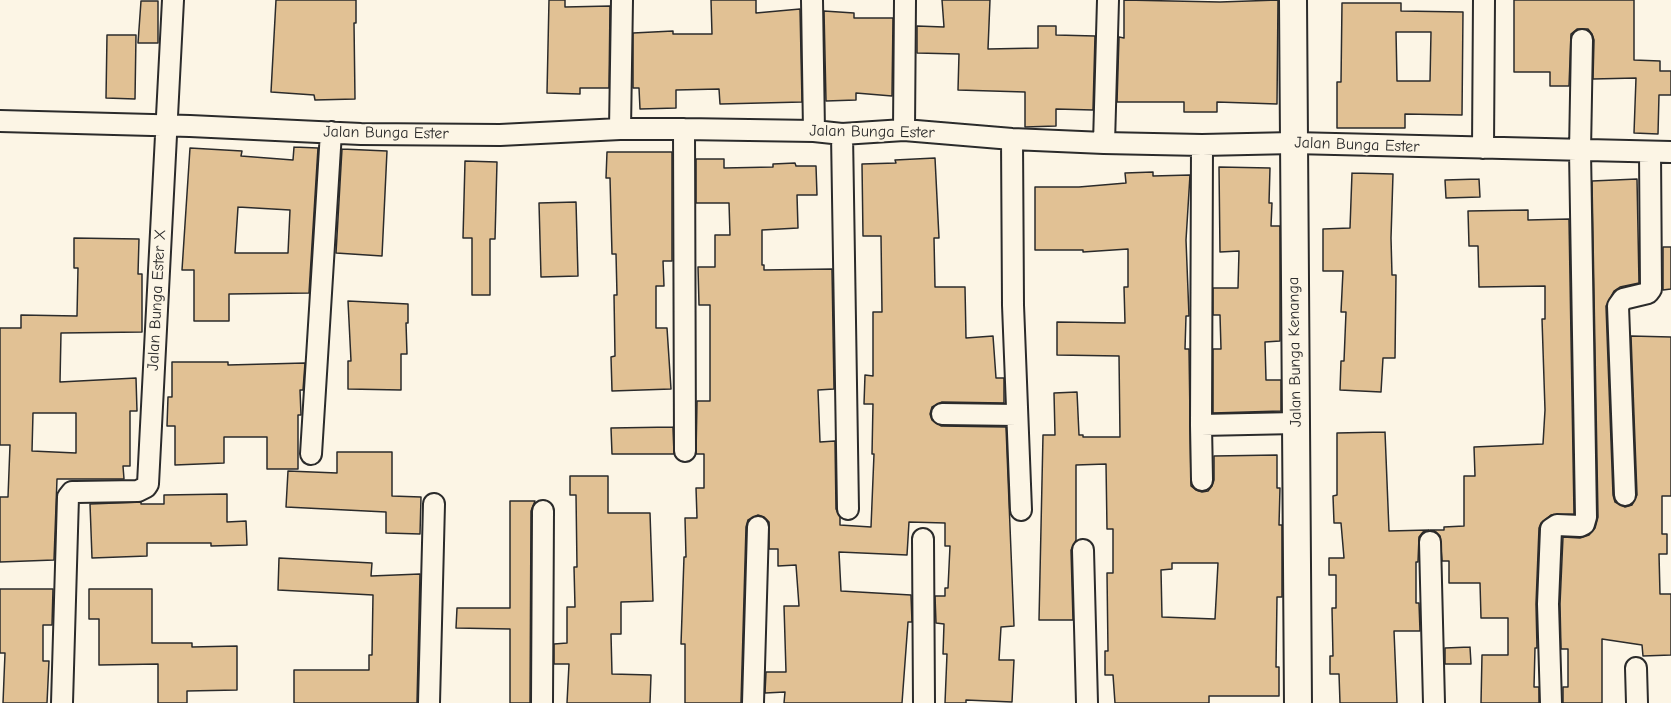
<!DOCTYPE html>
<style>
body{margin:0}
canvas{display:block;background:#fcf5e5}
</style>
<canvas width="1671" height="703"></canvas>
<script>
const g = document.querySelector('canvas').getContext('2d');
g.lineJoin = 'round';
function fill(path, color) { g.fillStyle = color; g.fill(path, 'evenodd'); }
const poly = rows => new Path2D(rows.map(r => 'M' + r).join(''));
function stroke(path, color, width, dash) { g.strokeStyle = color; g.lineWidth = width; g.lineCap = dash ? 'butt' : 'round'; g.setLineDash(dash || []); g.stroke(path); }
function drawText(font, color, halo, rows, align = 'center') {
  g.font = font + ' "Comic Neue",sans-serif'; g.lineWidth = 4.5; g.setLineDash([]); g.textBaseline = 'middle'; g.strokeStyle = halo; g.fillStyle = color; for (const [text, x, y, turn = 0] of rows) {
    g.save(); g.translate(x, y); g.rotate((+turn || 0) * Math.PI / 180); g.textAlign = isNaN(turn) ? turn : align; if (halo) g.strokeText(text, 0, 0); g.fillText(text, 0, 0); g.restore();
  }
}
const building = poly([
 [276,0,356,0,356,23,354,23,355,99,315,100,314,95,271,92,276,0],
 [549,0,565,0,565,7,610,6,609,88,580,88,580,94,547,93,549,0],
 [711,0,756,0,756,13,800,9,802,102,720,104,719,89,676,90,676,108,640,109,639,88,633,88,633,33,673,31,673,34,712,34,711,0],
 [942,0,990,0,988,49,1038,48,1038,26,1056,26,1056,35,1095,36,1093,110,1056,109,1056,126,1025,127,1025,92,958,90,959,54,917,53,917,26,944,27,942,0],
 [1124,0,1220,2,1278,0,1277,104,1217,102,1217,112,1184,112,1184,102,1117,102,1119,37,1124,38,1124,0],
 [1514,0,1634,0,1634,60,1660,61,1660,71,1671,71,1671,95,1659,95,1658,134,1634,133,1636,78,1593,79,1594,40,1592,34,1588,29,1577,29,1571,34,1569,86,1550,86,1550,72,1514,72,1514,0],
 [141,1,158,1,158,43,138,43,141,1],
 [1342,3,1401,3,1401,11,1463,12,1462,115,1405,114,1405,128,1337,128,1337,82,1341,82,1342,3],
 [1396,32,1431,32,1430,81,1397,81,1396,32],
 [824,11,854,13,854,18,893,18,892,96,856,93,856,100,826,101,824,11],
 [107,35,136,35,135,99,106,98,107,35],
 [294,147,318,148,309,293,229,294,229,321,194,321,194,270,182,270,190,148,242,151,241,156,293,160,294,147],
 [238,207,290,210,288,253,235,253,238,207],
 [342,149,387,151,382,256,336,253,342,149],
 [607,152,672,152,672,261,663,261,664,286,656,286,656,328,667,328,671,389,612,391,611,357,615,356,614,295,617,295,616,254,612,254,610,178,606,178,607,152],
 [935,158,939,238,934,238,935,287,965,287,966,338,993,336,996,378,1004,378,1004,403,942,402,932,407,930,414,932,420,941,426,1006,427,1014,626,1001,627,999,660,1014,660,1012,702,966,700,966,703,945,703,947,654,943,654,944,624,936,623,935,596,945,596,945,588,948,588,950,546,945,546,945,523,909,522,907,555,839,552,841,591,911,595,912,622,908,622,902,703,784,703,785,692,765,693,766,672,786,672,784,606,799,606,796,565,778,566,778,549,769,549,769,522,764,517,758,515,748,520,746,527,741,703,685,703,685,644,681,644,684,557,686,557,685,518,697,518,696,488,704,488,704,454,696,454,697,401,710,401,710,305,699,305,698,267,715,267,715,235,730,235,729,203,696,203,696,159,724,159,724,168,773,167,773,164,795,163,796,166,816,166,817,195,797,195,798,228,762,230,762,265,764,265,764,270,832,269,834,389,818,390,820,442,835,441,836,509,840,517,840,525,871,527,874,454,872,454,873,404,864,404,865,375,873,376,873,312,882,312,881,236,863,236,862,164,896,163,895,160,935,158],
 [465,161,497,162,495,239,490,239,490,295,472,295,472,238,463,238,465,161],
 [1219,167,1270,168,1269,203,1272,203,1271,226,1280,226,1280,341,1265,342,1266,380,1281,380,1281,411,1213,413,1213,349,1221,349,1220,315,1213,315,1213,288,1238,288,1239,251,1220,252,1219,167],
 [1153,172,1153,176,1190,175,1186,240,1189,316,1186,316,1185,349,1189,349,1191,486,1196,490,1202,492,1208,491,1212,486,1214,480,1214,456,1277,455,1277,488,1280,488,1279,525,1282,525,1282,597,1277,597,1276,667,1279,667,1279,696,1209,696,1209,703,1115,703,1113,675,1105,675,1105,651,1108,651,1107,573,1113,573,1113,529,1107,529,1106,464,1076,465,1076,540,1071,550,1073,620,1039,620,1043,435,1055,435,1054,393,1077,392,1079,435,1083,435,1083,437,1120,437,1119,356,1057,355,1057,322,1125,323,1124,287,1128,287,1128,249,1083,252,1083,250,1035,250,1035,187,1079,187,1126,183,1125,173,1153,172],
 [1172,563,1218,563,1215,619,1162,617,1161,570,1172,569,1172,563],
 [1352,173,1393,174,1391,238,1392,275,1396,275,1395,358,1383,358,1381,392,1340,390,1341,361,1344,361,1346,312,1341,312,1343,271,1323,271,1323,229,1350,228,1352,173],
 [1479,179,1480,197,1446,198,1445,180,1479,179],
 [1637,179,1639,283,1620,287,1614,291,1606,306,1613,495,1615,502,1625,507,1632,505,1637,495,1631,336,1671,337,1671,496,1662,496,1662,534,1667,534,1667,554,1659,554,1660,594,1671,594,1671,655,1643,656,1642,645,1602,639,1602,703,1563,703,1563,687,1568,687,1568,649,1561,649,1560,604,1563,537,1580,538,1589,535,1595,528,1598,517,1592,181,1637,179],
 [576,202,578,276,541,277,539,203,576,202],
 [1528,210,1528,220,1569,219,1574,514,1551,515,1541,523,1539,528,1536,604,1537,648,1535,648,1534,687,1539,687,1539,703,1481,703,1482,655,1508,655,1508,618,1481,618,1480,583,1449,583,1449,561,1442,561,1440,536,1436,532,1430,530,1444,530,1444,527,1464,526,1464,476,1475,476,1474,447,1543,444,1545,410,1542,319,1545,319,1545,286,1479,287,1478,246,1469,246,1468,211,1528,210],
 [74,238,139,239,138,274,142,274,142,332,61,333,60,382,136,378,137,411,130,411,130,466,123,466,124,479,57,479,54,560,0,562,0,497,8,497,10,445,0,445,0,328,21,328,21,315,77,316,78,268,74,268,74,238],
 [33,413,76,413,76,453,32,451,33,413],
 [1663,247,1671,247,1671,289,1663,290,1663,247],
 [348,301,408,304,408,323,406,323,407,354,401,354,401,390,348,389,348,361,351,361,348,301],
 [172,362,228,362,228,365,305,363,303,390,300,390,301,415,298,415,298,469,267,469,267,437,224,437,224,463,175,465,175,426,167,426,168,397,172,397,172,362],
 [673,427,674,454,612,454,611,428,673,427],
 [1385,432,1389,531,1429,530,1423,532,1419,537,1418,562,1416,562,1416,603,1419,603,1420,631,1394,631,1397,703,1340,703,1339,674,1330,674,1330,656,1333,656,1332,608,1336,608,1336,575,1329,575,1329,558,1344,558,1341,523,1334,523,1333,496,1337,495,1337,433,1385,432],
 [337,452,392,452,392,496,421,497,420,534,386,533,386,512,286,507,288,471,337,473,337,452],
 [570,476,608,476,608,513,650,513,653,601,621,602,621,634,611,634,612,674,651,675,650,703,567,703,569,664,554,664,554,644,567,643,567,607,575,607,574,567,577,567,576,495,570,495,570,476],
 [227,494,227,522,246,521,247,545,211,546,211,543,147,543,147,556,92,558,90,504,141,502,141,504,164,504,164,495,227,494],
 [510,501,535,501,531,511,530,703,510,703,510,629,456,628,457,608,510,608,510,501],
 [279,558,372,563,371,576,420,574,417,703,294,703,294,670,369,670,369,655,372,655,373,595,278,590,279,558],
 [0,589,53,589,52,625,43,625,43,661,49,661,47,703,3,703,5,653,0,653,0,589],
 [89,589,152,589,152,643,192,643,192,647,237,646,237,690,187,691,187,703,158,703,158,664,99,665,99,619,89,619,89,589],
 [1470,647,1471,664,1445,664,1445,648,1470,647]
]);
const minor = poly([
 [812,0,814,131],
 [0,121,190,126,361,134,500,135,620,129,684,129,814,131,842,134,904,130,1012,139,1104,143,1202,145,1293,143,1671,152],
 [620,129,622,0],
 [684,129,685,451],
 [904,130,905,0],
 [842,134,848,509],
 [1012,139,1013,305,1021,510],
 [1104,143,1108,0],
 [1202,145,1201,425,1296,423],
 [1483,148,1484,0],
 [942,414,1017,415],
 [1201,425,1202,480],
 [311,454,331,132],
 [1625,495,1618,306,1623,299,1648,293,1651,289,1650,152],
 [923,539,924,703],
 [1430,542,1434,703],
 [1083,550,1087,703],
 [1636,668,1637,703],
 [62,703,68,497,72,492,76,492,138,491,146,487,148,484,173,0],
 [429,703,434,504],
 [542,703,543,511],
 [753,703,758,527],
 [1551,703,1548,604,1551,529,1557,525,1580,526,1584,524,1586,517,1580,151,1582,40]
]);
const tertiary = poly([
 [1293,0,1298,703]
]);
const streetNames = [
 ["Jalan Bunga Ester",872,132,1],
 ["Jalan Bunga Ester",386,133,1],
 ["Jalan Bunga Ester",1357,145,2],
 ["Jalan Bunga Ester X",157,300,-87],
 ["Jalan Bunga Kenanga",1295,352,-91]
];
fill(building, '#e1c194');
stroke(building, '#2b2b2b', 1.5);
stroke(minor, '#2b2b2b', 24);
stroke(tertiary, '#2b2b2b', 30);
stroke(minor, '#fcf5e5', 20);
stroke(tertiary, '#fcf5e5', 26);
drawText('16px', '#2b2b2b', '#fcf5e5', streetNames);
</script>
